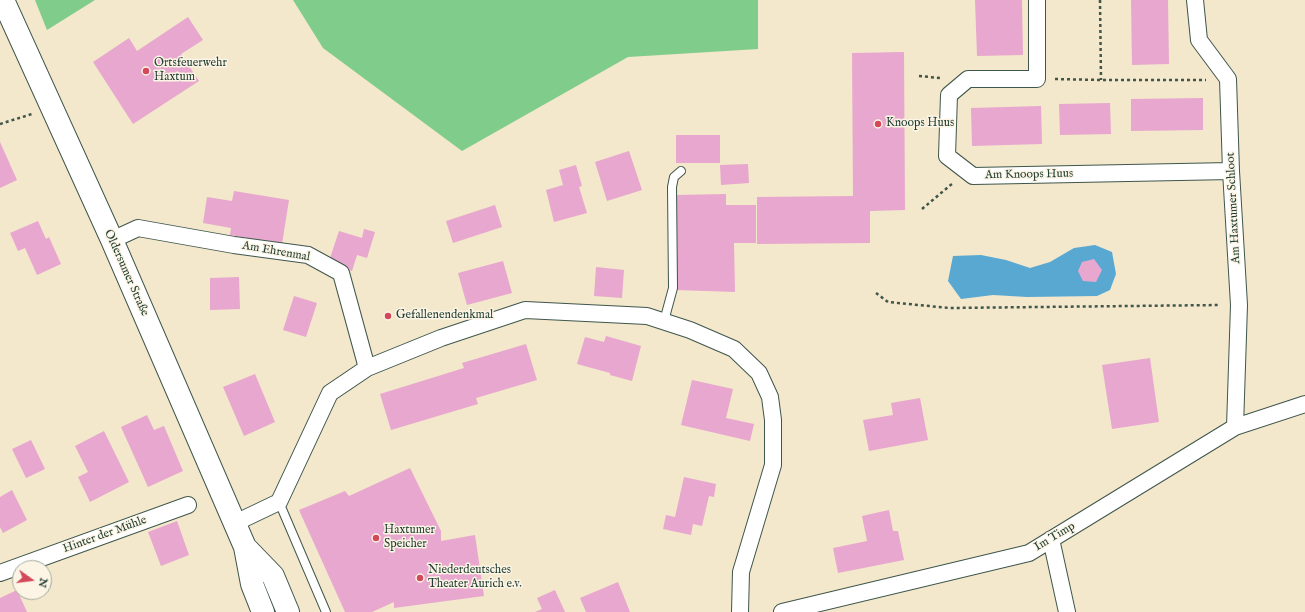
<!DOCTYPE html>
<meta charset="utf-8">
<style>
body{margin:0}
#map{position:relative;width:1305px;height:612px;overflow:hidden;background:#f3e7cc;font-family:"IM FELL English",serif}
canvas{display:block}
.north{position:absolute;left:12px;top:560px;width:40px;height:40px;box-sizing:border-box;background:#fcf5e5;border:1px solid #a4ab9e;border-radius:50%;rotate:104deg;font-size:11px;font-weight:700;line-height:16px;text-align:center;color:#1f3d34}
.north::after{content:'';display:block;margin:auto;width:14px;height:18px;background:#d1495b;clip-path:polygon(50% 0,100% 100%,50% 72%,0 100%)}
</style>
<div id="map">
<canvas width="1305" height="612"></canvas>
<div class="north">N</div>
</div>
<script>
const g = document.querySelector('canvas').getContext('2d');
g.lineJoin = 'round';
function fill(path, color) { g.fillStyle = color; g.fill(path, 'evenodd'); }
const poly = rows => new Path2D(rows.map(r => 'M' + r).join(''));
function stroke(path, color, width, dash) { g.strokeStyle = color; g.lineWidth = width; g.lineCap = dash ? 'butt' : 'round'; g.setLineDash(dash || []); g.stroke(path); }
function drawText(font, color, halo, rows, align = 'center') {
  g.font = font + ' "IM FELL English",serif'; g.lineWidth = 3; g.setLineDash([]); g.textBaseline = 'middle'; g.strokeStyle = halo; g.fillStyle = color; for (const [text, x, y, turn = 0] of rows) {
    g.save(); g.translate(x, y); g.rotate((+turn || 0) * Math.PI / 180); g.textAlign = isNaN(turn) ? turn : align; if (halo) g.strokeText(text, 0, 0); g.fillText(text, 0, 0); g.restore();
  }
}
const green = poly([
 [35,0,95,0,47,30],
 [293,0,758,0,758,49,628,57,462,151,323,48]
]);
const water = poly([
 [1095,245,1112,252,1116,274,1110,290,1097,296,1027,297,993,295,961,299,948,281,953,256,981,255,1006,260,1030,268,1050,262,1074,248]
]);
const building = poly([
 [975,0,1022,0,1023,55,977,56],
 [1131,0,1168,0,1169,64,1132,65],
 [188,17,203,40,181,54,199,81,133,124,93,62,129,38,137,51],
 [904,52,905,210,870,211,870,243,757,244,757,197,853,196,852,53],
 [1203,98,1203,130,1131,131,1131,99],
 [1110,103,1111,134,1060,135,1059,104],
 [1041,106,1042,144,972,146,971,108],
 [676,135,720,135,720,163,676,163],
 [0,142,17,180,0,188],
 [629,151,642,190,607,201,595,162],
 [748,164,749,183,721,185,720,165],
 [576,165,582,186,579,187,587,213,554,222,546,190,563,185,559,170],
 [234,191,289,200,282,244,230,235,231,228,203,223,207,197,232,201],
 [726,194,726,205,756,205,756,243,734,243,735,292,677,290,677,195],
 [495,205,502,227,453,243,446,221],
 [38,221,46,239,49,237,61,264,37,275,25,248,18,251,10,233],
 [364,229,375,232,367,258,357,255,352,271,328,264,339,231,362,238],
 [1094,259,1102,270,1096,282,1083,281,1078,271,1082,262],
 [503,261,512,293,467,305,458,273],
 [596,267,624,270,622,298,594,296],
 [239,277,240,309,210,310,210,278],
 [294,296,317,303,306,337,283,330],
 [606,336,641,346,632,381,610,375,610,373,577,364,585,337,604,342],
 [526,344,537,380,476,398,478,404,391,430,380,394,464,368,462,363],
 [1150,358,1159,422,1112,429,1102,365],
 [255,374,275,422,244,436,223,387],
 [692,380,733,389,726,418,754,424,750,441,681,425],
 [920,398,928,440,869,451,863,420,893,415,891,403],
 [147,415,154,430,164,426,183,471,148,487,121,427],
 [104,431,129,482,90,502,78,477,88,472,75,446],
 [31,440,45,469,26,478,12,449],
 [410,468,441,531,441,541,475,535,484,596,394,608,394,602,372,612,345,612,299,510,345,491,349,496],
 [684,477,716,484,714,497,709,496,702,526,693,524,691,535,663,529,666,515,675,517],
 [12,490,27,520,3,533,0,527,0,497],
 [889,510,893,531,898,531,904,560,838,573,833,548,867,541,862,516],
 [177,521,189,555,161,566,148,532],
 [618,582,630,612,586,612,580,598],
 [17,590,27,612,0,612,0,598],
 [555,590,565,612,535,612,542,609,537,598]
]);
const path = poly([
 [1100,0,1101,80],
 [919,76,940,78],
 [1055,79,1101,80,1206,80],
 [0,124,32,114],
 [922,209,953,183],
 [876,293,888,302,949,308,1220,305]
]);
const service = poly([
 [664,321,673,288,672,187,674,177,681,171],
 [279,502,326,612]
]);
const minor = poly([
 [1037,0,1037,79,968,79,949,95,947,156,973,176,1231,171],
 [1195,0,1199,40,1228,79,1231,171,1239,305,1235,427],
 [112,240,138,228,234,245,308,255,341,273,367,368],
 [235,523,279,502,330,393,367,368,441,338,525,310,647,316,690,330,734,349,759,373,770,397,773,420,773,465,741,572,740,612],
 [1051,539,1067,612],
 [0,573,188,505],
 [782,612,1029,553,1235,427,1305,404]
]);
const secondary = poly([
 [3,0,112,240,245,547,252,584,263,612],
 [245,547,273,576,288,612]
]);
const markers = [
 [146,71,4,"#d1495b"],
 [878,124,4,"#d1495b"],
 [388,316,4,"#d1495b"],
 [376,538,4,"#d1495b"],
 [420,578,4,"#d1495b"]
];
const poiNames = [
 ["Ortsfeuerwehr",154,64],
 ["Haxtum",154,78],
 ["Knoops Huus",886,124],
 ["Gefallenendenkmal",396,316],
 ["Haxtumer",384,531],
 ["Speicher",384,545],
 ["Niederdeutsches",428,571],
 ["Theater Aurich e.v.",428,585]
];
const streetNames = [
 ["Am Knoops Huus",1029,175,-1],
 ["Am Haxtumer Schloot",1234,208,-93],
 ["Am Ehrenmal",276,252,10],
 ["Oldersumer Straße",126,273,66],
 ["Hinter der Mühle",105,535,-20],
 ["Im Timp",1055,537,-31]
];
fill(green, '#7fcc8b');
fill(water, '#58a8d2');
fill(building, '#e8a7ce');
stroke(service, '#3f564b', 10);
stroke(minor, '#3f564b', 18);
stroke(secondary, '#3f564b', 24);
stroke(path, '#3f564b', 2.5, [3, 3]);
stroke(service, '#fff', 8);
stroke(minor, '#fff', 16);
stroke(secondary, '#fff', 22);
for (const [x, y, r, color] of markers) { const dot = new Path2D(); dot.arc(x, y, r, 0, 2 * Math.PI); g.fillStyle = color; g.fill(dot); stroke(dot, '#fcf5e5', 1.5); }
drawText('12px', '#1f3d34', '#fcf5e5', poiNames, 'left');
drawText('12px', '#1f3d34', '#fcf5e5', streetNames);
</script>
